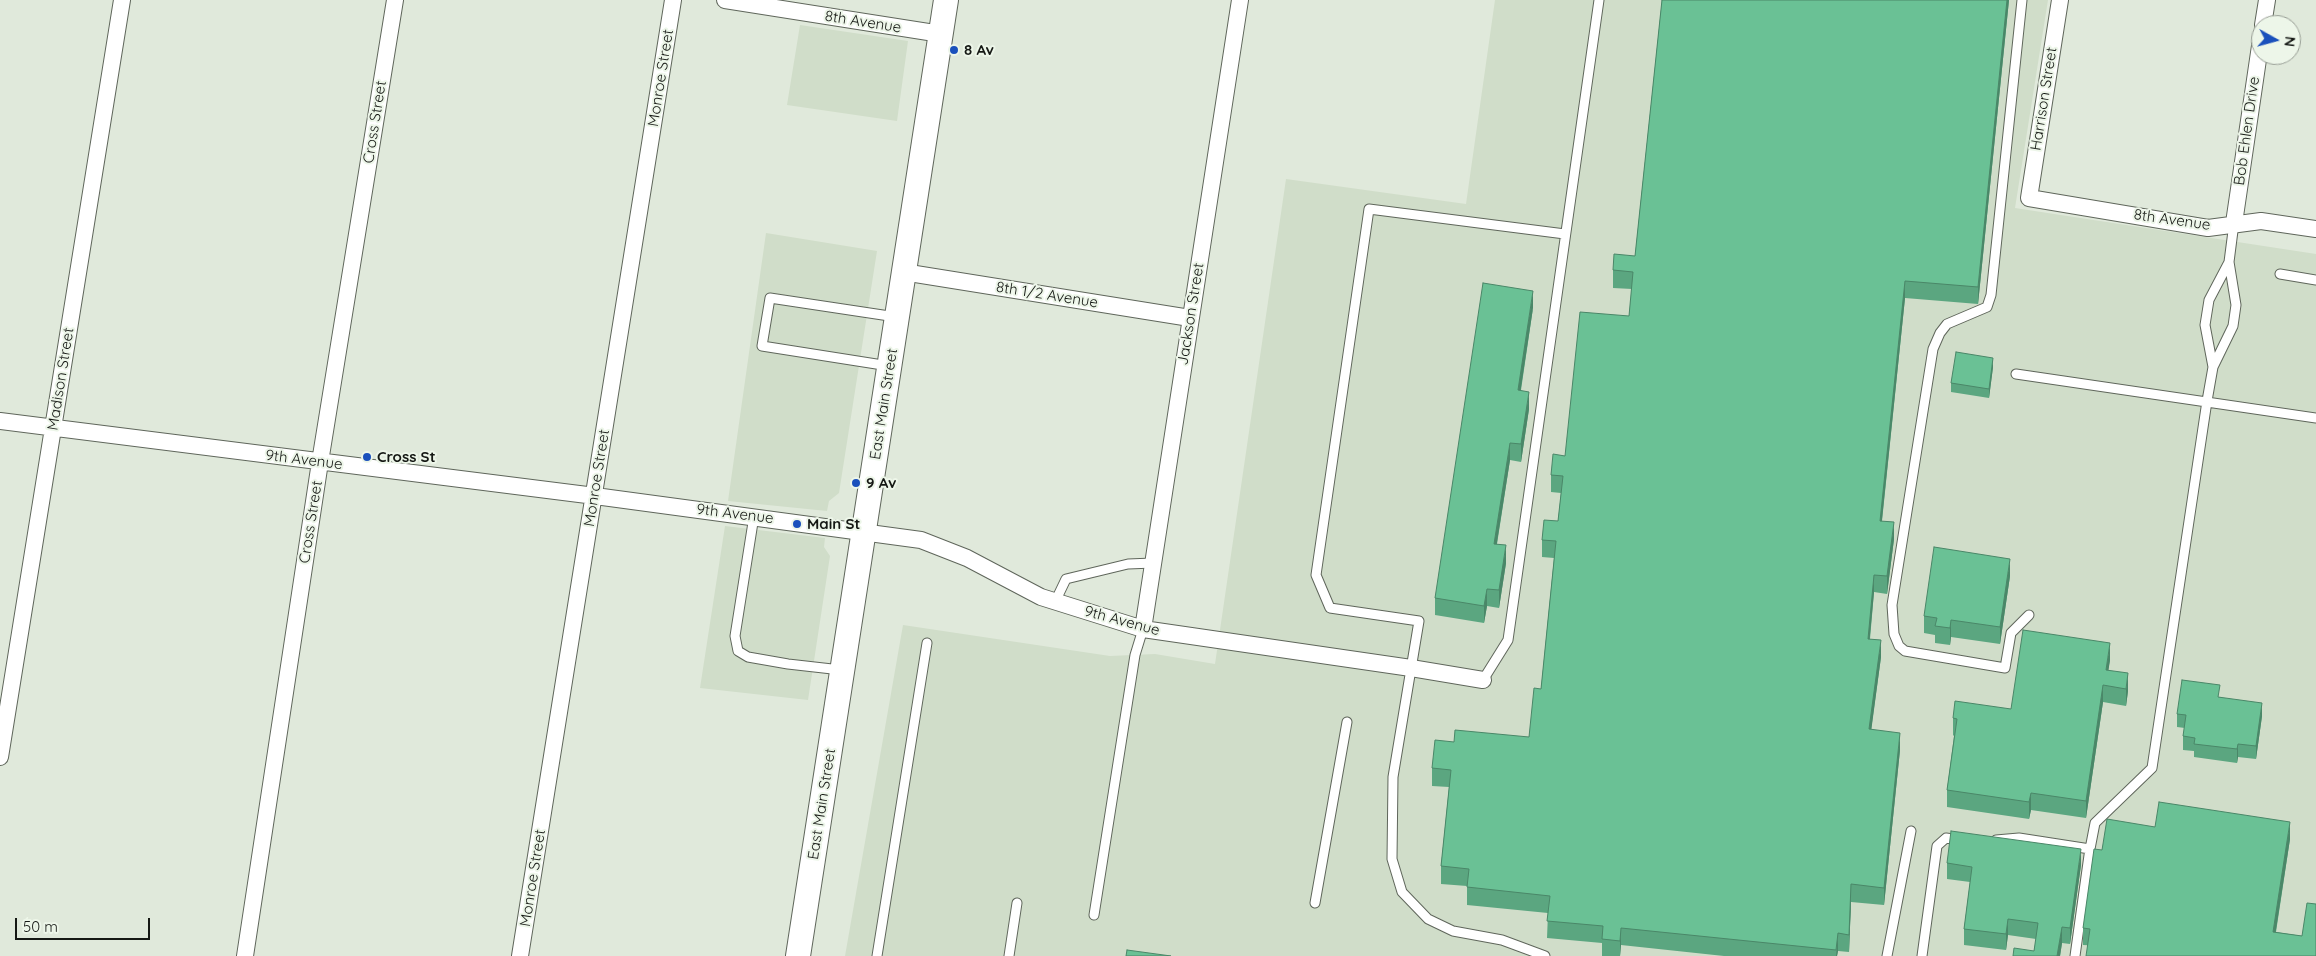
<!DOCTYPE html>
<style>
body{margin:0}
#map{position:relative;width:2316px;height:956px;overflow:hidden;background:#e0e9db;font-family:Quicksand,sans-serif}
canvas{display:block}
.north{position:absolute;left:2251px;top:15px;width:50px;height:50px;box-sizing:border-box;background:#edf6e9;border:1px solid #979d94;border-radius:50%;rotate:97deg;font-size:14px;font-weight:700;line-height:20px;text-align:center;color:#151814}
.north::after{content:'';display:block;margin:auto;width:18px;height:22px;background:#1a50bc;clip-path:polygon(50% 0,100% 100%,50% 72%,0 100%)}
.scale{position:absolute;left:15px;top:918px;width:135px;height:22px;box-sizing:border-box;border:2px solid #151814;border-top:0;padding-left:6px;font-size:15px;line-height:18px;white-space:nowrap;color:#151814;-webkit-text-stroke:4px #edf6e9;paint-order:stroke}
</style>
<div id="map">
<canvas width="2316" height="956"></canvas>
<div class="north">N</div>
<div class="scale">50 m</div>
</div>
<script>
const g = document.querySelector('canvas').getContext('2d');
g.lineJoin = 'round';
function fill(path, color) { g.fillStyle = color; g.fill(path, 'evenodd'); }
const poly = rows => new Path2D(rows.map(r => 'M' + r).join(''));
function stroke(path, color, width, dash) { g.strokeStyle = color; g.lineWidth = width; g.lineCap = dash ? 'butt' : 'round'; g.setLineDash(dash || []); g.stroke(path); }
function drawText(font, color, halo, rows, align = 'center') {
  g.font = font + ' Quicksand,sans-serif'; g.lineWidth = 4; g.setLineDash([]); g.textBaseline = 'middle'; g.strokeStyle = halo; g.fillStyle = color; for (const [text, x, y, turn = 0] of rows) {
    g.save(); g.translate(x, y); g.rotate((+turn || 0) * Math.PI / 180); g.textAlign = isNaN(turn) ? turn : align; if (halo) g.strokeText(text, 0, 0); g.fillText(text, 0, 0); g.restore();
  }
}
const built = poly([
 [1495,0,2048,0,2015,208,2316,254,2316,956,845,956,903,625,1110,656,1155,654,1215,664,1286,179,1466,204],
 [800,25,908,41,897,121,787,105],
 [766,233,877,251,839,493,829,501,827,511,728,501],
 [725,526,825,538,824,547,830,556,808,700,700,688]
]);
const service = poly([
 [2022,0,1991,295,1987,307,1947,324,1940,333,1933,349,1892,605,1894,634,1899,646,1905,651,2005,668,2011,633,2029,615],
 [2280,274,2316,280],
 [889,366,762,346,770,298,896,317],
 [2213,367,2205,325,2209,300,2229,262],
 [2016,374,2316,418],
 [754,516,735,636,738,651,748,657,788,664,841,670],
 [1055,602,1066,579,1128,564,1153,563],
 [1483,680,1508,640,1599,0],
 [1996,840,2019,838,2090,849,2095,823,2152,768,2207,401,2213,367,2233,326,2236,305,2229,262,2234,223],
 [1315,903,1347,722],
 [1094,915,1135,655,1143,629],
 [877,956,927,643],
 [1009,956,1017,903],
 [1545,956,1502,940,1453,931,1428,919,1402,892,1392,859,1393,777,1419,621,1330,608,1316,575,1369,209,1565,234],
 [1887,956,1911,831],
 [1922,956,1937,846,1946,838,1960,840],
 [2075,956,2090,848]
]);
const minor = poly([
 [725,0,941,34],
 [2060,0,2029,198,2208,228,2261,221,2316,229],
 [2263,25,2267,0],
 [2234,223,2261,39],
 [903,272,1190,318],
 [0,421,595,496,921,540,967,558,1041,597,1143,629,1411,668,1483,680],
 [1143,629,1240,0],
 [0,757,122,0],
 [245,956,320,462,395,0],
 [520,956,673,0]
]);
const secondary = poly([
 [798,956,946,0]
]);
const wall = poly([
 [1662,0,2009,0,1978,304,1905,298,1882,521,1894,539,1887,594,1874,592,1870,639,1881,657,1871,730,1900,750,1884,905,1851,902,1849,952,1838,951,1837,956,1724,956,1621,945,1620,956,1602,956,1602,943,1547,938,1548,913,1467,905,1467,886,1441,884,1441,866,1449,787,1432,786,1432,768,1454,742,1529,737,1541,689,1554,558,1542,557,1542,540,1558,521,1561,493,1551,492,1551,475,1565,456,1629,316,1632,289,1613,288,1613,270,1635,256],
 [1533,308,1521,390,1529,409,1521,462,1510,460,1497,544,1506,563,1499,608,1487,606,1484,623,1435,615,1435,598],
 [1993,367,1989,398,1951,392,1951,383],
 [2010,576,2000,644,1951,637,1950,645,1935,643,1935,635,1924,633,1924,616],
 [2110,660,2108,670,2128,691,2126,706,2103,702,2086,818,2031,810,2029,819,1947,807,1947,790,1954,736,1953,735,1953,718,2011,709],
 [2220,697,2262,716,2256,759,2238,757,2237,763,2194,757,2194,751,2183,750,2183,736,2185,728,2177,727,2177,714],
 [2155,827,2290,839,2276,932,2302,936,2316,956,2083,945,2083,928,2102,850],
 [1947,863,2081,865,2070,944,2062,943,2060,956,2013,956,2034,951,2036,939,2008,935,2006,950,1964,945,1964,929,1970,882,1947,879]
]);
const shadedWall = poly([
 [2007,0,2009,0,1978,304,1978,287],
 [1905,281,1905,298,1880,538,1880,521],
 [1533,291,1533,308,1518,407,1518,390],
 [1993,358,1993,367,1989,398,1989,389],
 [1529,392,1529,409,1521,462,1521,444],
 [1510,443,1510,460,1494,561,1494,544],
 [1894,522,1894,539,1887,594,1887,576],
 [1506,545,1506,563,1499,608,1499,590],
 [2010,559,2010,576,2000,644,2000,627],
 [1874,575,1874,592,1868,656,1868,639],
 [1487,589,1487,606,1484,623,1484,606],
 [1951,620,1951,637,1950,645,1950,628],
 [1881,640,1881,657,1869,747,1869,729],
 [2110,643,2110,660,2106,687,2106,670],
 [2128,673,2128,691,2126,706,2126,689],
 [2103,685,2103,702,2086,818,2086,801],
 [2262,703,2262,716,2256,759,2256,746],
 [1900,733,1900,750,1884,905,1884,888],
 [2238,744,2238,757,2237,763,2237,749],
 [2031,793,2031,810,2029,819,2029,802],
 [2290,822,2290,839,2273,949,2273,932],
 [2081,849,2081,865,2070,944,2070,928],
 [1851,884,1851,902,1849,952,1849,935],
 [2008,919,2008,935,2006,950,2006,934],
 [2062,927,2062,943,2060,956,2057,956],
 [1621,928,1621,945,1620,956,1620,941],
 [1838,933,1838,951,1837,956,1836,956]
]);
const building = poly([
 [1662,0,2007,0,1978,287,1905,281,1880,521,1894,522,1887,576,1874,575,1868,639,1881,640,1869,729,1900,733,1884,888,1851,884,1849,935,1838,933,1836,950,1621,928,1620,941,1602,939,1603,926,1547,921,1550,896,1467,887,1469,869,1441,866,1451,770,1432,768,1435,740,1454,742,1455,730,1529,737,1534,688,1541,689,1556,541,1542,540,1544,520,1558,521,1563,476,1551,475,1553,454,1565,456,1580,312,1629,316,1633,272,1613,270,1614,254,1635,256,1662,0],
 [1483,283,1533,291,1518,390,1529,392,1521,444,1510,443,1494,544,1506,545,1499,590,1487,589,1484,606,1435,598,1483,283],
 [1956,352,1993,358,1989,389,1951,383,1956,352],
 [1934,547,2010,559,2000,627,1951,620,1950,628,1935,626,1937,618,1924,616,1934,547],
 [2023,630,2110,643,2106,670,2128,673,2126,689,2103,685,2086,801,2031,793,2029,802,1947,790,1957,719,1953,718,1955,701,2011,709,2023,630],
 [2182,680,2220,685,2218,697,2262,703,2256,746,2238,744,2237,749,2194,744,2195,738,2183,736,2186,715,2177,714,2182,680],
 [2159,802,2290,822,2273,932,2302,936,2307,903,2316,904,2316,956,2086,956,2090,929,2083,928,2094,849,2102,850,2107,819,2155,827,2159,802],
 [1951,831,2081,849,2070,928,2062,927,2057,956,2013,956,2014,948,2034,951,2038,923,2008,919,2006,934,1964,929,1972,867,1947,863,1951,831],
 [1127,950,1171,956,1126,956,1127,950]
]);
const markers = [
 [954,50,5,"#1a50bc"],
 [367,457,5,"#1a50bc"],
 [856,483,5,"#1a50bc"],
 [797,524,5,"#1a50bc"]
];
const streetNames = [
 ["8th Avenue",863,22,9],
 ["Monroe Street",661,78,-81],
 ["Harrison Street",2044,99,-81],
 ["Cross Street",375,122,-81],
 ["Bob Ehlen Drive",2247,131,-82],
 ["8th Avenue",2172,220,8],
 ["8th 1/2 Avenue",1047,295,9],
 ["Jackson Street",1191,314,-81],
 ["Madison Street",61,379,-81],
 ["East Main Street",884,404,-81],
 ["9th Avenue",304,460,7],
 ["Monroe Street",597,478,-81],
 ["9th Avenue",735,514,7],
 ["Cross Street",311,522,-81],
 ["9th Avenue",1122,621,15],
 ["East Main Street",822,804,-81],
 ["Monroe Street",533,878,-81]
];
const poiNames = [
 ["8 Av",964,50],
 ["Cross St",377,457],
 ["9 Av",866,483],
 ["Main St",807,524]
];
fill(built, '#d0ddc9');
stroke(service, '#5f665b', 11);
stroke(minor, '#5f665b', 18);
stroke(secondary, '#5f665b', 26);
stroke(service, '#fff', 9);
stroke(minor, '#fff', 16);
stroke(secondary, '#fff', 24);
fill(wall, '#5ba680');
fill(shadedWall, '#4a8768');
fill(building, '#6ac195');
stroke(building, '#4a8768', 1);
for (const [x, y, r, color] of markers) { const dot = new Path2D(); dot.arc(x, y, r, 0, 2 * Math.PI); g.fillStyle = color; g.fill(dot); stroke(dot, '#edf6e9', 2); }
drawText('15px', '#151814', '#edf6e9', streetNames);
drawText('bold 15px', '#151814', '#edf6e9', poiNames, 'left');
</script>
